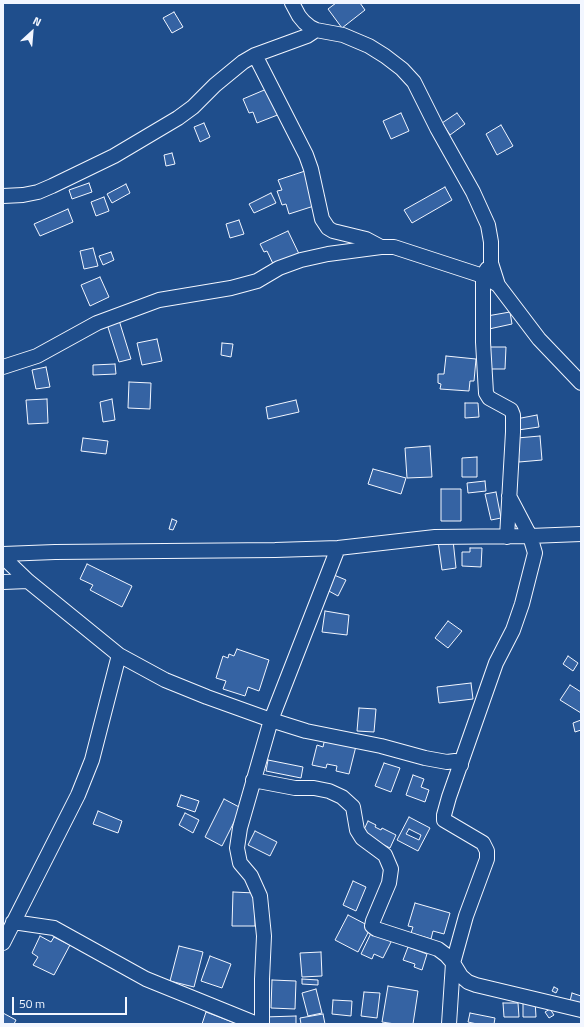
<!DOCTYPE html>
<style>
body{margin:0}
#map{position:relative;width:584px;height:1027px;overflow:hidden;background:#1f4e8c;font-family:"Titillium Web",sans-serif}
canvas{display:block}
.frame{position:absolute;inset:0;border:4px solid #f2f6ff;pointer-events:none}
.north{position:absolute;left:12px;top:12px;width:40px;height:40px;-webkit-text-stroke:3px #1f4e8c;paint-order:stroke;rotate:26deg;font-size:11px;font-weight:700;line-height:16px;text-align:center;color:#f2f6ff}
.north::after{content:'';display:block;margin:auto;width:14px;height:18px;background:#f2f6ff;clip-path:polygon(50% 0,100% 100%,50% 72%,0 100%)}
.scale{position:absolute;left:12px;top:997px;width:115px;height:18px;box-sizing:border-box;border:2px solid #f2f6ff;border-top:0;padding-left:5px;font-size:12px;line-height:14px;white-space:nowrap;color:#f2f6ff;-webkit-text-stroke:3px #1f4e8c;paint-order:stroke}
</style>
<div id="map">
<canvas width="584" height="1027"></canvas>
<div class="frame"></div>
<div class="north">N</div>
<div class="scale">50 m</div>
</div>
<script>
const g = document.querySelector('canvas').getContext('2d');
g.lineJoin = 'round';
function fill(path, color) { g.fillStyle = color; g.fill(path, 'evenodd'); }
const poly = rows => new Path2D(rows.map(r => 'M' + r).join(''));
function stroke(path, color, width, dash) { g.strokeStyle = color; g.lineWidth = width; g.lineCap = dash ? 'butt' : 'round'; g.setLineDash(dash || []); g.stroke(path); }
const building = poly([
 [336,3,360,3,365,10,342,28,328,9,336,3],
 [174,12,183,27,172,33,163,18,174,12],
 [269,88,280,114,257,123,253,112,249,113,243,99,269,88],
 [401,113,409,131,391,139,383,121,401,113],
 [457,113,465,124,450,135,442,123,457,113],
 [204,123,210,137,200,142,194,127,204,123],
 [501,125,513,146,497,155,486,134,501,125],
 [172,153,175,164,166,166,164,155,172,153],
 [305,171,317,205,289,214,286,204,282,205,277,191,282,190,278,180,305,171],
 [89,183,92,192,72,199,69,190,89,183],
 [126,184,130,193,112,203,107,194,126,184],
 [445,187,452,200,412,223,404,210,445,187],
 [271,193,276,203,254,213,249,204,271,193],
 [104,197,109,211,96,216,91,202,104,197],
 [68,209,73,222,40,236,34,224,68,209],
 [239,220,244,234,230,238,226,224,239,220],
 [288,231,300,256,275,268,267,251,264,252,260,244,288,231],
 [93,248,98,266,84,269,80,251,93,248],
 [111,252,114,260,103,265,99,256,111,252],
 [100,277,109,297,90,306,81,285,100,277],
 [510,312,512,324,489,329,487,316,510,312],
 [118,317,131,359,119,362,106,321,118,317],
 [157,339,162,361,142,365,137,343,157,339],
 [222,343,233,344,231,357,221,355,222,343],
 [490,347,506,347,505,369,490,369,490,347],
 [446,356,476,359,474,381,470,381,469,391,440,389,441,384,438,383,438,374,444,374,446,356],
 [115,364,116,374,93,375,93,365,115,364],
 [46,367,50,387,36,389,32,370,46,367],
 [129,382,151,383,150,409,128,408,129,382],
 [47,399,48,423,28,424,26,400,47,399],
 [112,399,115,420,103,422,100,402,112,399],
 [296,400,299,412,268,419,266,407,296,400],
 [465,403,478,403,479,417,465,418,465,403],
 [537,415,539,427,518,430,516,419,537,415],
 [540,436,542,460,519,462,517,438,540,436],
 [83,438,108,441,106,454,81,451,83,438],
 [430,446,432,477,407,478,405,448,430,446],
 [477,457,477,477,462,477,462,458,477,457],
 [373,469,406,478,401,494,368,484,373,469],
 [485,481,486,491,468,493,467,483,485,481],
 [441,489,461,489,461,521,441,521,441,489],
 [496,492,501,518,491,520,485,494,496,492],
 [172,519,177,521,173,530,169,529,172,519],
 [453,540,456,568,442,570,438,541,453,540],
 [470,548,482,548,481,567,462,566,462,552,470,552,470,548],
 [87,564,132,586,122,607,90,590,93,585,80,579,87,564],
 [334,575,346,580,338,596,327,590,334,575],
 [325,611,349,615,347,635,322,632,325,611],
 [448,621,462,631,448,648,435,638,448,621],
 [237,649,269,660,259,691,248,687,245,696,223,689,226,681,216,678,223,656,228,658,229,654,234,656,237,649],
 [568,656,578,663,573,671,563,664,568,656],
 [471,683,473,699,439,703,437,687,471,683],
 [570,685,581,692,581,713,560,700,570,685],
 [359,708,376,709,374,732,357,731,359,708],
 [581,720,581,730,575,732,573,723,581,720],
 [325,738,356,746,349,774,336,771,337,766,327,764,326,768,312,765,317,745,323,747,325,738],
 [268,760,303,767,301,778,266,771,268,760],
 [384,763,400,768,391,792,375,786,384,763],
 [413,775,424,779,421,787,429,790,425,802,406,795,413,775],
 [181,795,199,801,195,812,177,806,181,795],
 [224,799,241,808,222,846,205,837,224,799],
 [98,811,122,821,118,833,93,824,98,811],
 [185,813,199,820,193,833,179,825,185,813],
 [409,817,430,828,418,851,397,840,409,817],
 [409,829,421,835,419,840,406,834,409,829],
 [368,821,376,825,375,827,381,830,382,828,396,835,390,848,362,834,368,821],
 [255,831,277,842,270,856,248,845,255,831],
 [353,881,366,887,356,911,343,905,353,881],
 [233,892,255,893,255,926,232,926,233,892],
 [415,903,450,913,444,934,433,931,431,939,411,933,413,927,408,926,415,903],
 [348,915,371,927,358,952,335,940,348,915],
 [373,929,393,938,383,958,374,954,372,959,361,954,373,929],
 [40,936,51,942,54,937,70,945,54,975,33,965,38,957,32,953,40,936],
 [179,946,203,952,194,987,170,981,179,946],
 [408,947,427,954,422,970,414,967,415,964,403,960,408,947],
 [321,952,322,976,302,977,300,953,321,952],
 [210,956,231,964,222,988,201,981,210,956],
 [302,979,318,980,318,985,302,984,302,979],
 [272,980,296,981,295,1009,271,1008,272,980],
 [388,986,418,991,413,1024,395,1024,382,1022,388,986],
 [554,987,558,989,556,993,552,991,554,987],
 [316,989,322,1013,308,1016,302,993,316,989],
 [364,992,380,993,377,1018,361,1016,364,992],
 [572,993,581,996,581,1004,570,1001,572,993],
 [333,1000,352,1001,351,1016,332,1014,333,1000],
 [535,1000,536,1017,523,1017,523,1001,535,1000],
 [503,1003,518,1003,519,1017,504,1017,503,1003],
 [550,1009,554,1015,549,1018,545,1012,550,1009],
 [206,1012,235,1023,234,1024,202,1024,206,1012],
 [3,1013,16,1020,14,1024,3,1024,3,1013],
 [470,1013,495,1018,494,1024,477,1024,468,1022,470,1013],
 [323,1014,325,1024,301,1024,300,1018,323,1014],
 [296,1016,296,1024,264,1024,264,1017,296,1016]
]);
const minor = poly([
 [292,3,299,16,304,22,310,27,316,30,343,35,369,46,385,56,402,69,414,82,437,128,473,192,488,225,491,242,491,263,498,285,539,339,581,383],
 [255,55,306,155,311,169,322,219,328,228,333,231,366,239,381,247],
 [3,196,23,195,38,192,52,186,114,156,178,118,193,107,215,85,243,62,255,55,307,36,316,30],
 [487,269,483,276,483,342,486,393,489,398,511,410,513,415,513,432,507,537],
 [3,367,37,356,97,323,159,300,231,288,257,281,279,268,301,260,328,254,381,247,394,247,483,276,498,285],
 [3,554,55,552,275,550,338,548,435,537,530,536,581,534],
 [3,557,28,581,119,655,165,680,207,697,271,720,306,731,381,746,425,758,447,762,455,761,461,765],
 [3,582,28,581],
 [253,780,295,788,314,788,329,791,342,797,353,807,357,830,362,838,385,855,391,869,389,883,373,921,372,926,376,929,438,949,446,955,453,963,461,976,468,982,476,985,581,1010],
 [13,922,54,928,146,979,257,1024],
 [3,943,78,795,92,760,119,655],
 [262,1024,262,979,264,936,260,896,251,876,240,863,237,848,240,828,271,720,338,548],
 [449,1024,453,963,466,916,487,859,487,851,483,843,444,820,444,815,449,797,496,663,513,630,522,604,535,553,530,536,509,496]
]);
fill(building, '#3563a3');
stroke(building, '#f2f6ff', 1);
stroke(minor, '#f2f6ff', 16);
stroke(minor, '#1f4e8c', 14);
</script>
